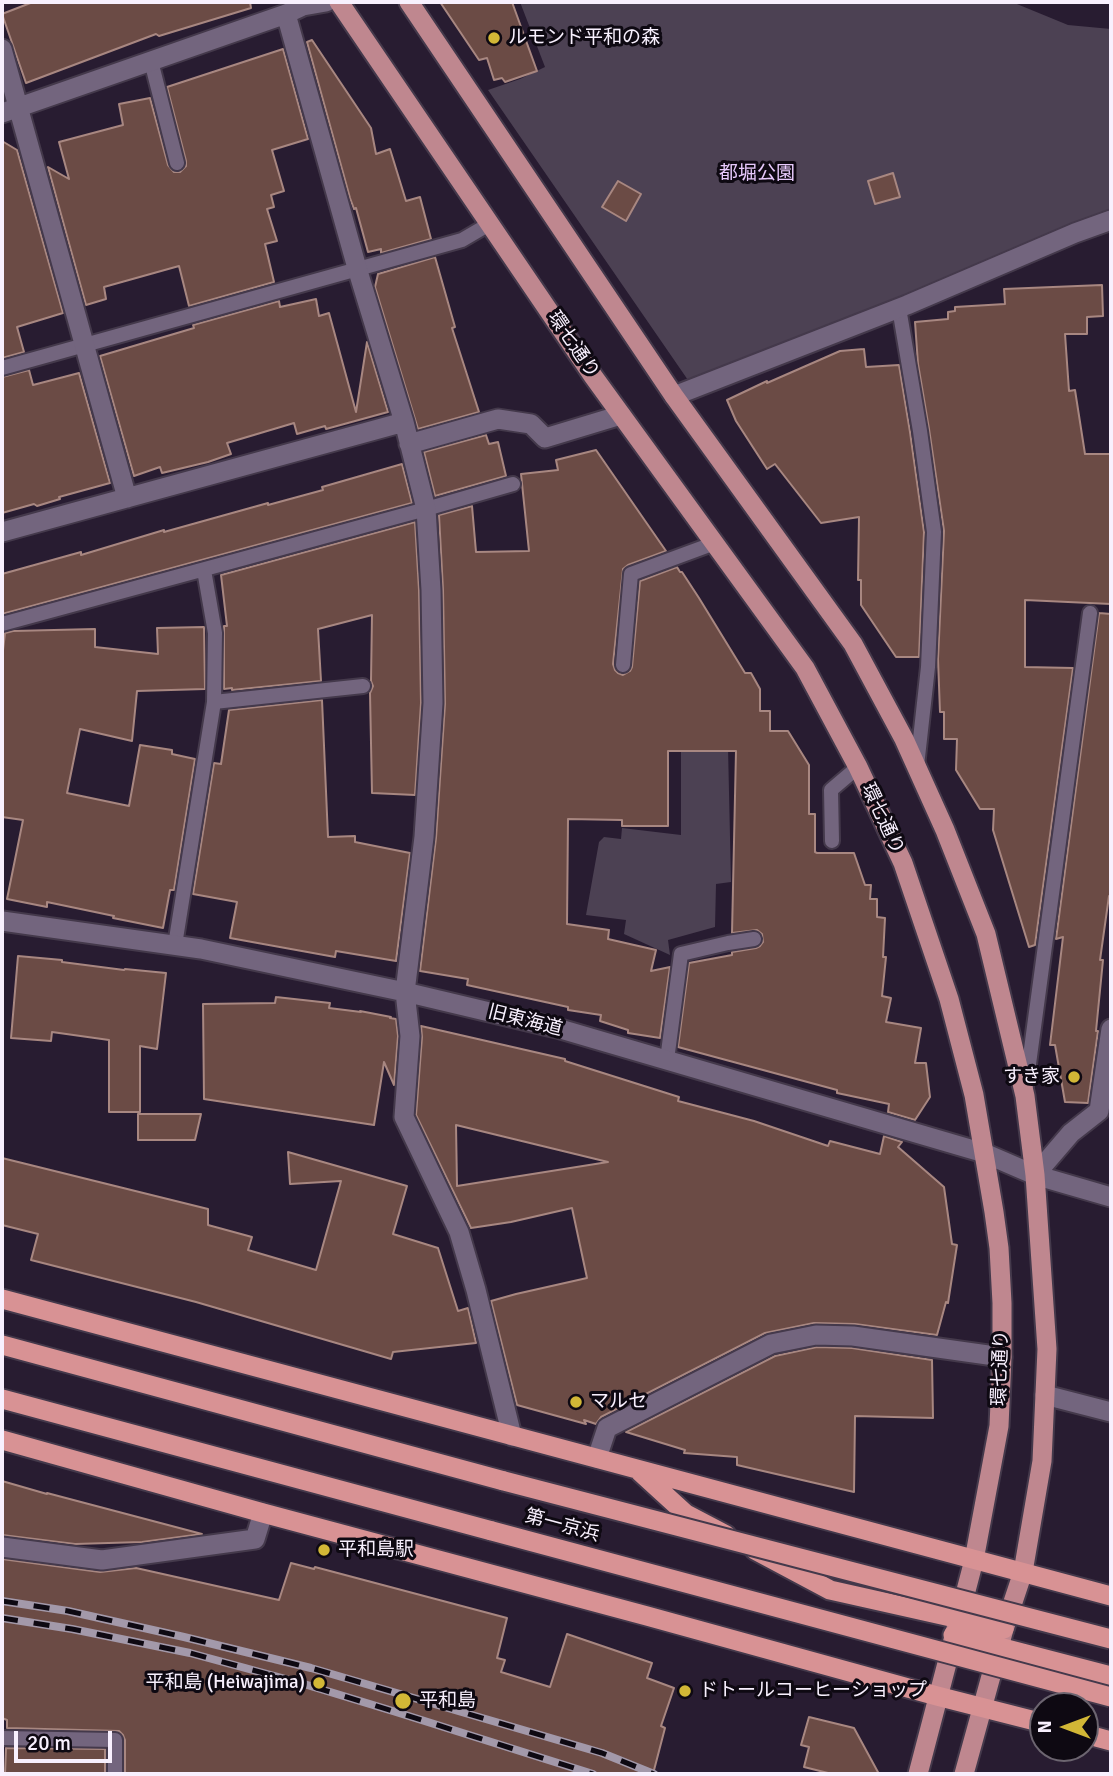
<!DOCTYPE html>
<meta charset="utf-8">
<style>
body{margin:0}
#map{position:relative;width:1113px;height:1776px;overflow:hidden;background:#281c31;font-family:Signika,sans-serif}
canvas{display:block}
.frame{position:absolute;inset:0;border:4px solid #f8f0fe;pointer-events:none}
.north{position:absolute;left:1029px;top:1692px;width:70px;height:70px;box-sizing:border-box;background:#0e0912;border:2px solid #6c6570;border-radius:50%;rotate:270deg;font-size:19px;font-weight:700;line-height:28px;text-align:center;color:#f8f0fe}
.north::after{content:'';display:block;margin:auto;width:24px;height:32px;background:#d2b736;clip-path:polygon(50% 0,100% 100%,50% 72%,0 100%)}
.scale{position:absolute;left:14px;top:1731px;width:98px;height:32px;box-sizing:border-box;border:4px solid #f8f0fe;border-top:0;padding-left:9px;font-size:21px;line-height:24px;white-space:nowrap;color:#f8f0fe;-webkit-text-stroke:5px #0e0912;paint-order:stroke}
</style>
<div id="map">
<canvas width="1113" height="1776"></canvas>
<div class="frame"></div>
<div class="north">N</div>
<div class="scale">20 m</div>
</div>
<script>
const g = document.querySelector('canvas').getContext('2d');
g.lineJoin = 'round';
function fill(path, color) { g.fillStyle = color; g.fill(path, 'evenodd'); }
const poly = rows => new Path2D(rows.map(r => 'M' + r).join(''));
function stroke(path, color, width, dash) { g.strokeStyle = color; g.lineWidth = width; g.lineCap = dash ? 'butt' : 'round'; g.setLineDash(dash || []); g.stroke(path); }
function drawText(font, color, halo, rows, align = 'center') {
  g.font = font + ' Signika,"Noto Sans JP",sans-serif'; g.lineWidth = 6; g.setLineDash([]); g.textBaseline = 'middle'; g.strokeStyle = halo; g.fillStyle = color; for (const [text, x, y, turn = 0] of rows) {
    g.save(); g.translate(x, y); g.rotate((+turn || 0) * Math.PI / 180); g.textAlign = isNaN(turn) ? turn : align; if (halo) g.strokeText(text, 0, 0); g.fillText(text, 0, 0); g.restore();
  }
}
const green = poly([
 [520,2,1012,2,1068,25,1111,29,1111,217,690,383,488,90,520,79,545,67],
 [728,747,731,882,716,884,715,927,668,940,670,955,624,934,626,920,586,915,599,842,604,837,621,839,622,828,681,835,681,752]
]);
const building = poly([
 [33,2,250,2,251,8,159,36,156,34,26,83,2,14,33,2],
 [440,2,512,2,537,71,505,82,502,78,494,80,487,58,479,60,440,2],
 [312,40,371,128,376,154,390,149,406,201,420,197,431,239,381,253,381,249,368,252,356,208,354,209,350,198,307,42,312,40],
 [283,49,308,139,272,150,284,191,271,195,274,207,267,209,277,241,265,244,274,282,189,306,179,266,104,287,106,299,86,305,48,167,69,179,59,142,123,125,119,104,150,98,168,165,174,172,180,172,186,166,186,161,167,87,283,49],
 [2,141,17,150,63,313,17,327,24,352,2,358,2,141],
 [893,173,900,197,875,204,868,181,893,173],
 [618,181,641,194,626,221,602,207,618,181],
 [435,257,455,327,452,328,479,412,418,429,375,287,378,274,435,257],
 [1102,285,1103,316,1087,317,1087,334,1065,334,1069,391,1075,390,1085,454,1111,454,1111,604,1025,600,1025,667,1073,668,1035,945,1029,947,993,830,994,809,980,809,956,770,957,739,944,739,944,712,940,712,938,659,944,531,929,429,918,364,915,322,948,319,948,312,955,311,955,307,1005,304,1004,289,1102,285],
 [316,299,319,316,329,313,356,412,367,342,388,412,326,429,325,426,297,434,294,423,227,443,231,454,208,462,162,473,160,467,134,476,100,356,194,328,193,325,279,301,280,307,316,299],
 [864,349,866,367,899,365,910,432,924,532,919,657,896,657,861,605,861,580,858,580,859,517,821,523,775,464,767,469,736,421,727,400,767,381,767,383,840,351,864,349],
 [29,370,33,385,79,373,110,483,59,497,60,499,37,506,34,504,2,513,2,377,29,370],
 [486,435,489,444,498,442,506,476,435,496,424,452,486,435],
 [596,450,666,551,628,565,623,569,613,664,615,670,618,673,623,675,630,671,632,667,640,581,677,567,680,572,682,572,699,598,745,673,751,673,760,689,760,711,770,711,770,731,788,731,809,765,809,814,815,814,815,852,817,853,854,853,865,885,871,885,870,899,877,899,877,917,885,918,883,957,886,957,882,996,891,998,886,1022,921,1028,915,1063,926,1063,930,1097,915,1120,888,1112,889,1104,837,1093,837,1090,678,1047,689,963,732,955,732,952,756,948,760,946,763,942,762,934,757,930,732,933,736,751,668,751,668,826,622,826,622,820,568,819,567,924,609,930,608,939,656,950,651,971,670,967,660,1038,628,1033,628,1030,600,1021,601,1015,568,1010,568,1007,467,985,468,979,420,971,436,838,445,704,443,590,439,515,472,506,476,552,529,551,521,474,558,470,556,460,596,450],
 [402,464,412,503,2,614,2,574,81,552,81,555,164,530,164,532,268,503,268,505,323,490,322,487,402,464],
 [415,522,419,590,421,703,415,795,372,793,370,693,373,686,371,681,372,615,318,629,321,681,232,690,232,688,224,689,224,626,227,626,221,575,415,522],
 [1099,613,1111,614,1111,896,1109,896,1100,960,1103,960,1096,1031,1098,1031,1088,1103,1065,1102,1055,1045,1050,1045,1063,937,1056,939,1099,613],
 [204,627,205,689,137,691,132,741,80,729,67,793,129,806,140,745,172,750,172,754,195,759,174,890,170,890,163,928,113,918,114,916,47,902,47,907,7,899,23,820,2,817,2,659,5,633,13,631,95,629,95,647,158,654,157,628,204,627],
 [322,700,328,837,355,836,355,842,410,853,396,961,336,951,335,957,230,938,237,902,193,894,214,763,221,764,229,710,322,700],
 [18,956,62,960,62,962,124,970,125,969,166,973,157,1049,140,1046,140,1112,109,1112,109,1040,52,1032,51,1041,11,1038,18,956],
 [276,997,330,1003,329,1008,361,1012,360,1011,391,1017,390,1018,396,1019,398,1036,394,1085,384,1062,374,1125,204,1099,203,1004,275,1003,276,997],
 [421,1026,565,1059,565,1061,679,1097,678,1101,754,1121,828,1146,830,1141,880,1154,884,1136,902,1142,898,1147,944,1187,952,1244,957,1245,948,1303,946,1302,937,1335,855,1324,814,1323,765,1333,601,1417,596,1424,584,1420,586,1424,517,1405,491,1301,516,1294,587,1278,572,1208,511,1222,471,1228,416,1115,422,1037,421,1026],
 [456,1125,608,1162,457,1186,456,1125],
 [138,1114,201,1114,195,1140,138,1140,138,1114],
 [288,1152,407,1186,393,1234,438,1248,458,1311,468,1308,476,1343,393,1352,391,1359,196,1302,31,1260,38,1234,2,1225,2,1158,208,1209,208,1225,252,1237,248,1250,316,1270,341,1181,290,1184,288,1152],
 [817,1347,852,1348,932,1360,933,1418,855,1416,854,1492,737,1465,737,1457,684,1453,685,1450,626,1432,775,1356,817,1347],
 [2,1481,47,1494,47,1493,202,1534,142,1542,75,1544,2,1535,2,1481],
 [2,1559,100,1572,136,1568,279,1600,291,1563,314,1569,315,1567,507,1618,497,1658,505,1660,501,1672,550,1687,567,1634,652,1663,647,1678,674,1688,661,1726,665,1728,653,1774,125,1774,125,1740,123,1735,119,1731,7,1728,7,1720,2,1718,2,1559],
 [809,1717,854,1728,879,1774,832,1774,804,1767,809,1747,801,1745,809,1717],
 [6,1748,105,1749,105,1774,5,1774,6,1748]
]);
const service = poly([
 [151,61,177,163],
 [899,308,920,431,934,532,928,667,917,766],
 [2,368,462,240,491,223],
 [2,624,426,509,513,484],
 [623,665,631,574,715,543],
 [214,702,363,686],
 [832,841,831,790,858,767],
 [175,945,214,702,215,633,204,570],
 [667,1060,681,954,728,943,754,939],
 [1026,1086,1090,613],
 [2,1738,115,1740,115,1774]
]);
const minor = poly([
 [286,14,357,268,404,422,426,509,431,590,433,703,424,837,405,992,410,1036,404,1117,459,1232,476,1290,512,1436],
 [2,49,127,498],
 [2,113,286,14,303,6,326,2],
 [674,396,907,305,1075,233,1111,220],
 [409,444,498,419,531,424,545,438,621,415],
 [2,532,404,422],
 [2,921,201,949,405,992,557,1028,984,1153,1035,1175,1111,1197],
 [1035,1175,1071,1133,1099,1111,1111,1029],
 [1045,1395,1111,1412],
 [597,1458,607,1428,771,1344,816,1335,853,1336,1002,1357],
 [2,1547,102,1560,255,1539,263,1513]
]);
const primary = poly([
 [339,2,593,376,805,668,858,767,903,863,949,999,974,1095,994,1212,999,1248,1002,1303,1002,1357,999,1426,974,1560,918,1774],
 [409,2,674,396,853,644,904,739,945,830,986,934,1025,1096,1035,1175,1047,1349,1042,1461,1023,1572,1004,1629,964,1774]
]);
const trunk = poly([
 [2,1299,1111,1596],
 [2,1345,504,1481],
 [2,1399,492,1531],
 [2,1440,263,1513,647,1616,937,1696,1043,1723],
 [640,1472,686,1514,726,1535],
 [755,1550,830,1590,1004,1629],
 [953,1635,1111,1676],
 [1085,1734,1111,1741]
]);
const rail = poly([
 [2,1601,68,1611,184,1637,311,1668,602,1753,654,1774],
 [2,1618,72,1629,190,1653,304,1684,396,1712,593,1774]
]);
const trunkBridge = poly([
 [504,1481,1111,1639],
 [492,1531,1111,1697]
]);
const markers = [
 [494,38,7,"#d2b736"],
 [1074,1077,7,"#d2b736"],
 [576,1402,7,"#d2b736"],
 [324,1550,7,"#d2b736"],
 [319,1683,7,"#d2b736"],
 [685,1691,7,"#d2b736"],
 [403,1701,9,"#d2b736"]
];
const poiNames = [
 ["ルモンド平和の森",508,38],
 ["すき家",1060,1077,"right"],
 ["マルセ",590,1402],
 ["平和島駅",338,1550],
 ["平和島 (Heiwajima)",305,1683,"right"],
 ["ドトールコーヒーショップ",699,1691],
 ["平和島",419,1701]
];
const parkNames = [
 ["都堀公園",757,174]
];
const streetNames = [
 ["環七通り",573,345,56],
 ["環七通り",882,819,65],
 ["旧東海道",525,1021,14],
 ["環七通り",1001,1368,-88],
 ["第一京浜",562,1526,15]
];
fill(green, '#4c4153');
fill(building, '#6b4b45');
stroke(building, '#a88781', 2);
stroke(service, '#44394b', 18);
stroke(minor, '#44394b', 23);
stroke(primary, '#44394b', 23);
stroke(trunk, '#44394b', 23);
stroke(service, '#73657e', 14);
stroke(minor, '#73657e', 19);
stroke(primary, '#bf878f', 19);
stroke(trunk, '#d89294', 19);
stroke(rail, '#a399aa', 8);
stroke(rail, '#0e0912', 5, [16]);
stroke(trunkBridge, '#44394b', 23, []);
stroke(trunkBridge, '#d89294', 19);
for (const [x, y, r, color] of markers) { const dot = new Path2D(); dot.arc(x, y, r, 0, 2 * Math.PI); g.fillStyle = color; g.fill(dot); stroke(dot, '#0e0912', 2.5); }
drawText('19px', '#f8f0fe', '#0e0912', poiNames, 'left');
drawText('19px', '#e7c9fc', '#0e0912', parkNames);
drawText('19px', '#f8f0fe', '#0e0912', streetNames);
</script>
